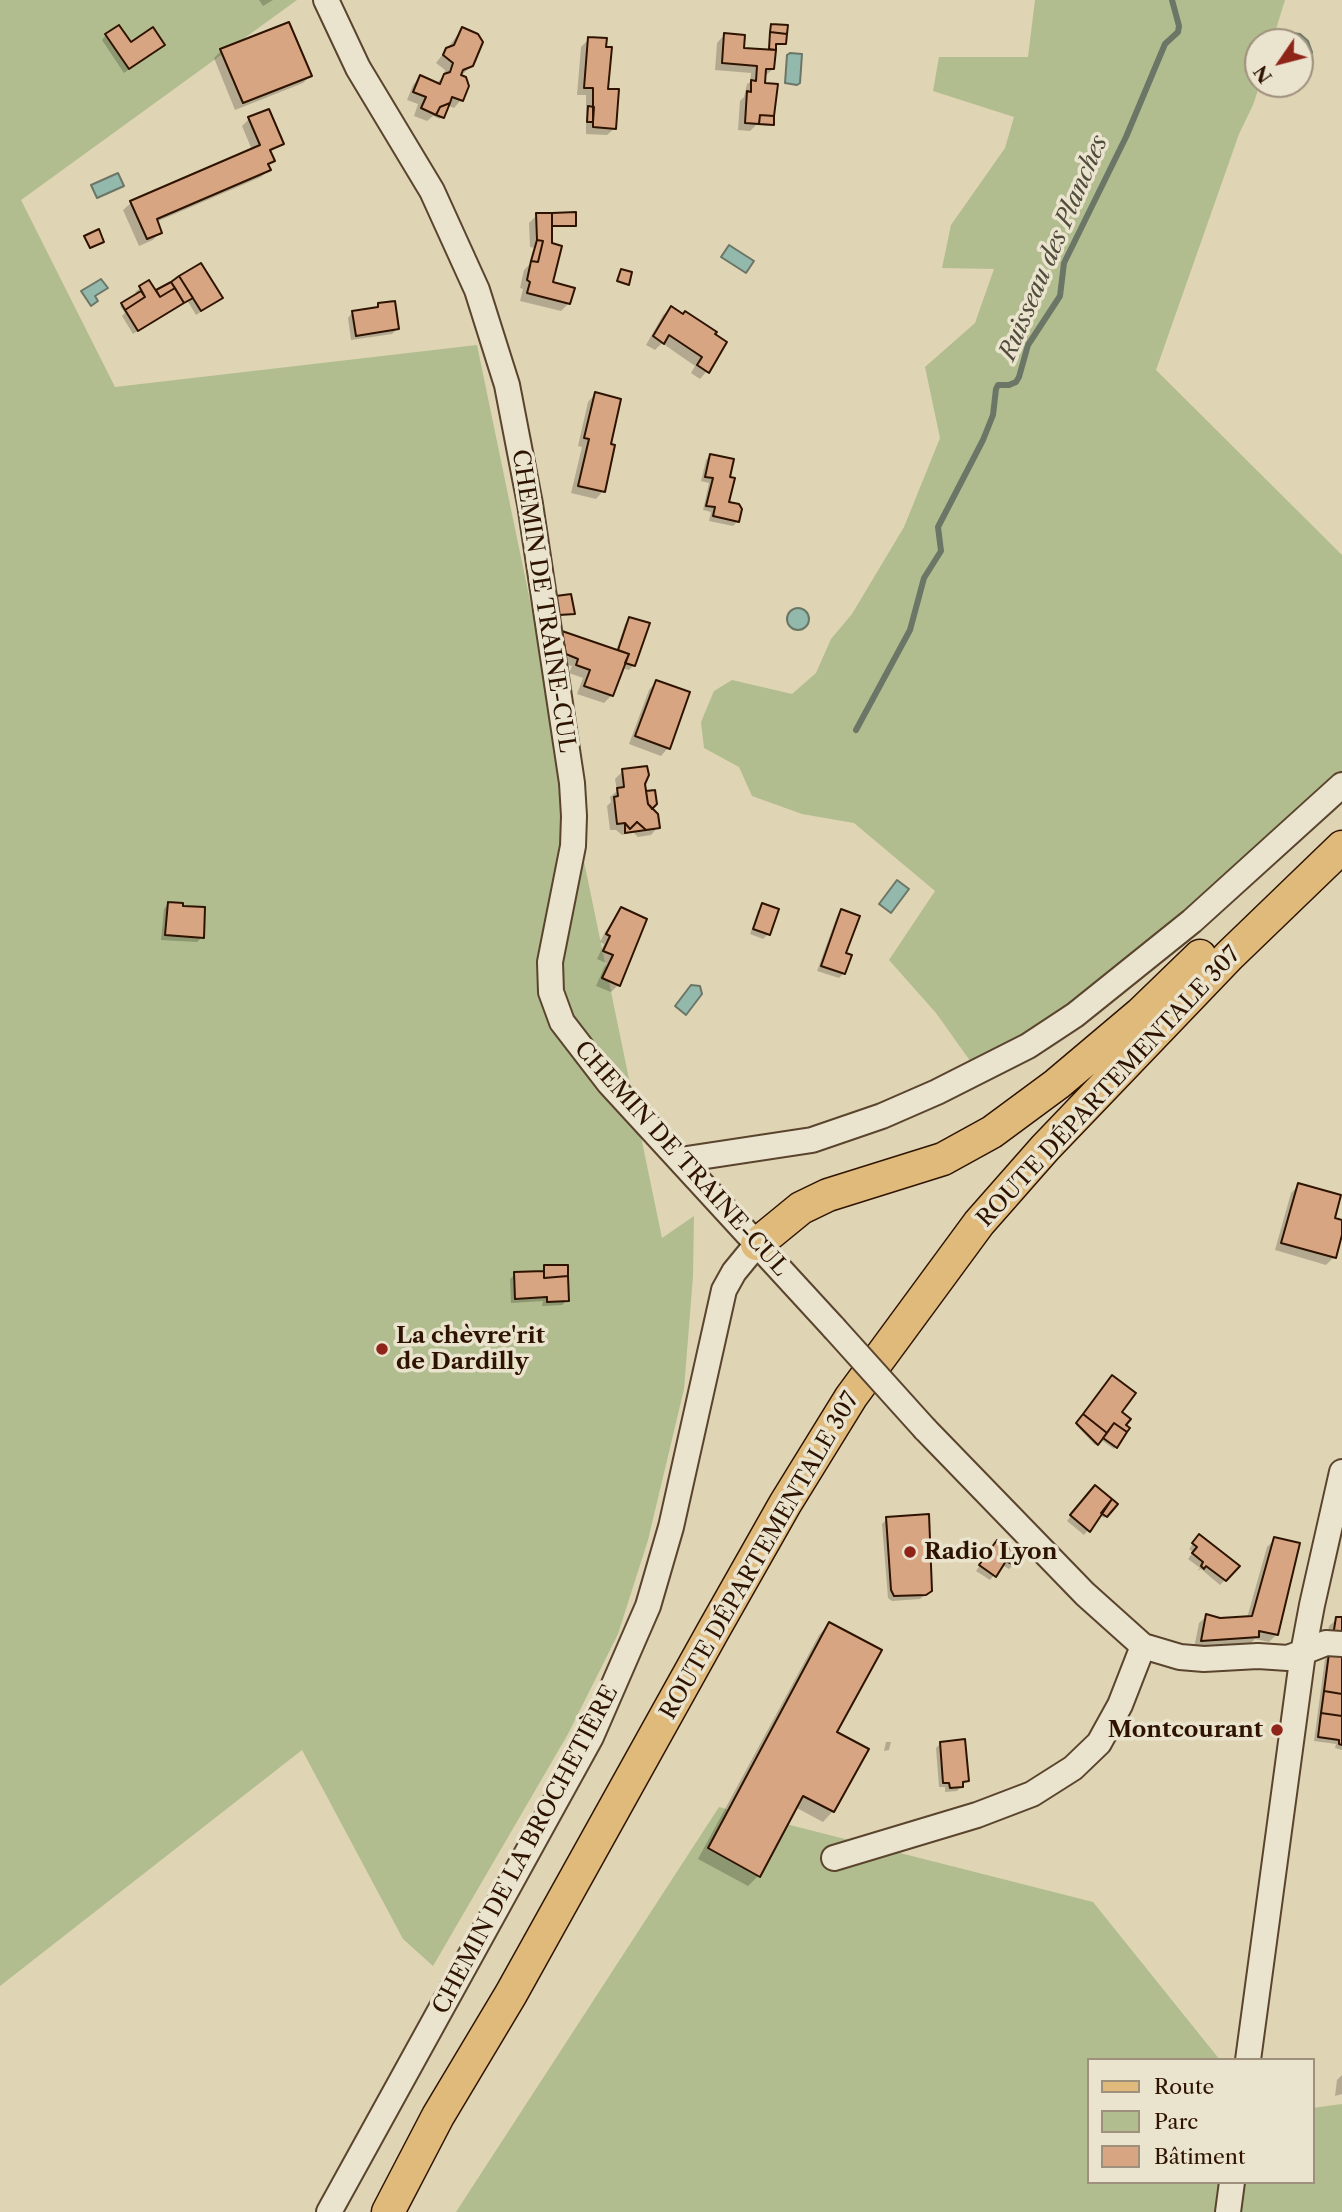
<!DOCTYPE html>
<meta charset="utf-8">
<style>
body{margin:0}
#map{position:relative;width:1342px;height:2212px;overflow:hidden;background:#dfd4b4;font-family:"Libre Caslon Text",serif}
canvas{display:block}
.legend{position:absolute;left:1087px;top:2058px;width:228px;height:126px;box-sizing:border-box;background:#eae3ce;border:2px solid #9f907c;margin:0;padding:9px 12px;list-style:none;font-size:21px;color:#2e1400}
.legend li{display:flex;align-items:center;gap:14px;height:35px}
.legend b{width:35px;border:2px solid #9f907c}
.north{position:absolute;left:1244px;top:28px;width:70px;height:70px;box-sizing:border-box;background:#eae3ce;border:2px solid #9f907c;border-radius:50%;rotate:235deg;font-size:19px;font-weight:700;line-height:28px;text-align:center;color:#2e1400}
.north::after{content:'';display:block;margin:auto;width:24px;height:32px;background:#8f2418;clip-path:polygon(50% 0,100% 100%,50% 72%,0 100%)}
</style>
<div id="map">
<canvas width="1342" height="2212"></canvas>
<ul class="legend">
<li><b style="height:9px;background:#e0ba7a"></b>Route</li>
<li><b style="height:19px;background:#b1bd8e"></b>Parc</li>
<li><b style="height:19px;background:#d8a583"></b>Bâtiment</li>
</ul>
<div class="north">N</div>
</div>
<script>
const g = document.querySelector('canvas').getContext('2d');
g.lineJoin = 'round';
function fill(path, color) { g.fillStyle = color; g.fill(path, 'evenodd'); }
const poly = rows => new Path2D(rows.map(r => 'M' + r).join(''));
function stroke(path, color, width, dash) { g.strokeStyle = color; g.lineWidth = width; g.lineCap = dash ? 'butt' : 'round'; g.setLineDash(dash || []); g.stroke(path); }
function drawText(font, color, halo, rows, align = 'center') {
  g.font = font + ' "Libre Caslon Text",serif'; g.lineWidth = 7; g.setLineDash([]); g.textBaseline = 'middle'; g.strokeStyle = halo; g.fillStyle = color; for (const [text, x, y, turn = 0] of rows) {
    g.save(); g.translate(x, y); g.rotate((+turn || 0) * Math.PI / 180); g.textAlign = isNaN(turn) ? turn : align; if (halo) g.strokeText(text, 0, 0); g.fillText(text, 0, 0); g.restore();
  }
}
const green = poly([
 [0,0,297,0,21,200,115,387,477,345,662,1238,694,1216,693,1276,684,1389,648,1540,618,1634,568,1734,433,1966,403,1939,302,1750,0,1986],
 [1035,0,1285,0,1272,42,1258,42,1258,84,1260,84,1253,105,1239,134,1156,370,1342,555,1342,785,1192,921,978,1072,936,1013,889,960,935,891,854,823,802,814,752,796,739,767,704,748,701,722,714,691,732,680,792,694,816,673,831,639,852,614,904,527,940,438,925,367,975,323,994,269,942,268,951,225,1005,148,1014,117,933,91,939,57,1028,57],
 [719,1807,1093,1902,1220,2060,1088,2060,1088,2182,1312,2182,1312,2108,1342,2104,1342,2212,456,2212]
]);
const water = poly([
 [1292,33,1300,34,1308,41,1312,52,1309,68,1300,74,1300,42,1284,42,1286,36,1292,33],
 [790,53,802,54,800,83,797,85,785,83,787,55,790,53],
 [118,173,124,186,97,198,91,185,118,173],
 [729,245,754,261,746,273,721,257,729,245],
 [101,279,108,288,95,296,98,301,91,306,81,291,101,279],
 '787 619a11 11 0 1 1 22 0a11 11 0 1 1-22 0Z',
 [897,880,909,889,891,913,879,904,897,880],
 [691,985,700,986,702,994,686,1015,675,1006,691,985]
]);
const shadow = poly([
 [259,0,273,0,263,6],
 [772,26,785,44,774,45,773,69,765,76,763,85,772,124,770,126,756,125,750,131,738,130,740,101,744,97,747,84,750,82,751,73,715,70,717,43,724,35,742,49,768,51],
 [462,29,471,66,463,74,457,76,468,86,461,100,454,108,447,105,440,119,433,116,427,121,414,116,418,104,407,100,413,85,420,77,436,84,446,73,444,74,445,70,436,63],
 [106,35,131,45,163,45,124,73,102,40],
 [589,39,606,91,615,128,607,135,586,134,586,95,577,95,581,47],
 [221,51,310,76,303,83,235,110,214,58],
 [249,119,282,143,269,153,273,160,267,166,269,170,261,177,156,222,160,232,153,240,139,246,123,210,131,203,252,150,242,126],
 [537,215,574,225,572,227,550,227,551,284,569,303,561,311,520,301,523,289,520,288,524,270,530,264,535,248,530,247,529,223],
 [149,282,156,293,216,302,196,315,187,300,133,334,122,316,125,313,120,306,137,295,135,292],
 [378,305,397,329,392,334,351,340,348,318,352,313,373,310],
 [671,308,715,332,707,371,700,379,691,373,695,366,662,343,655,350,646,345,663,315],
 [595,394,608,446,603,491,596,499,571,493,582,447,578,446,588,402],
 [711,455,727,503,738,521,733,526,709,521,711,512,703,510,709,483,701,481,706,460],
 [630,619,634,665,629,670,622,668,612,695,604,703,577,694,583,678,569,673,572,666,559,662,555,640,562,633,616,651,625,624],
 [656,682,668,748,661,756,629,744,649,690],
 [623,771,650,809,658,827,651,835,638,837,633,832,622,835,616,830,610,830,607,806,611,802,610,797,617,791,615,779],
 [168,904,202,937,197,942,161,940,164,909],
 [763,905,768,934,763,939,750,934,758,910],
 [621,909,618,985,611,992,596,986,606,963,597,959,604,944,600,942,605,932],
 [841,911,844,973,839,978,817,971,837,916],
 [1299,1185,1333,1219,1342,1222,1334,1257,1326,1265,1275,1250,1291,1193],
 [544,1267,567,1300,562,1305,542,1306,543,1301,511,1303,510,1279,515,1274,543,1273],
 [1119,1412,1124,1426,1128,1429,1114,1449,1100,1439,1095,1445,1076,1425,1080,1420],
 [1090,1492,1115,1504,1104,1518,1100,1515,1084,1535,1067,1521],
 [887,1519,930,1591,920,1599,892,1601,888,1598,882,1524],
 [1275,1539,1277,1634,1269,1642,1255,1639,1250,1644,1194,1648,1199,1623,1207,1616,1220,1620,1247,1618,1267,1547],
 [1195,1541,1225,1580,1220,1585,1201,1569,1197,1571,1200,1568,1188,1559,1193,1552,1189,1549],
 [993,1547,1014,1564,1009,1569,1002,1565,990,1580,976,1571],
 [1337,1619,1342,1619,1327,1643,1329,1626],
 [829,1624,835,1733,833,1811,823,1822,795,1807,758,1876,748,1886,698,1859,819,1635],
 [1330,1654,1342,1655,1342,1750,1335,1748,1336,1744,1314,1741,1325,1659],
 [886,1742,891,1742,889,1750,884,1751],
 [941,1743,967,1780,957,1791,945,1792,945,1787,939,1787,936,1748],
 [1342,2075,1342,2094,1335,2096,1337,2080]
]);
const stream = poly([
 [856,730,910,630,924,578,941,551,938,527,983,440,993,415,996,389,998,385,1009,385,1016,382,1019,377,1028,345,1060,296,1064,263,1126,137,1165,44,1178,32,1179,26,1172,0]
]);
const building = poly([
 [289,22,312,76,243,103,220,49,289,22],
 [771,24,788,25,787,34,770,32,771,24],
 [119,25,131,42,153,27,165,45,129,69,105,34,119,25],
 [462,27,478,34,483,42,473,66,463,70,461,75,466,77,469,86,463,101,452,97,450,103,440,107,436,115,421,108,426,97,413,92,420,75,440,84,444,74,450,72,453,63,443,55,446,48,454,45,462,27],
 [770,32,787,34,786,44,776,44,776,50,769,49,770,32],
 [724,33,745,35,744,48,776,50,774,69,766,69,765,83,778,84,774,116,760,115,759,124,745,123,747,91,751,92,751,80,756,81,757,66,722,63,724,33],
 [588,37,607,38,606,47,612,47,608,89,619,89,616,129,593,127,593,88,584,88,588,37],
 [450,103,444,118,436,115,440,107,450,103],
 [588,106,594,107,593,122,587,122,588,106],
 [269,109,284,144,270,150,275,161,268,164,271,170,157,219,162,233,147,239,130,201,260,145,248,117,269,109],
 [760,115,774,116,774,125,759,124,760,115],
 [576,212,576,226,552,226,552,213,576,212],
 [536,213,552,213,552,243,562,246,553,282,575,288,570,304,527,293,530,282,527,280,531,261,538,262,543,241,537,240,536,213],
 [99,229,104,242,90,248,84,236,99,229],
 [537,240,543,241,538,262,531,261,537,240],
 [201,263,223,298,201,311,179,276,201,263],
 [621,269,632,272,629,285,617,281,621,269],
 [179,276,193,298,184,303,171,282,179,276],
 [149,280,160,297,175,288,184,303,138,331,125,310,145,297,139,286,149,280],
 [171,282,175,288,160,297,156,290,171,282],
 [141,291,145,297,125,310,121,303,141,291],
 [395,301,399,329,356,336,352,311,378,307,378,303,395,301],
 [671,306,683,314,685,311,717,332,715,334,727,342,709,373,697,365,702,357,669,335,664,344,653,336,671,306],
 [595,392,621,399,611,444,615,445,605,492,578,486,589,439,584,438,595,392],
 [710,454,734,459,730,477,735,478,729,502,739,504,742,509,739,522,713,516,715,507,706,506,713,478,705,477,710,454],
 [571,594,575,614,559,615,556,596,571,594],
 [629,617,650,623,635,666,625,663,629,654,618,650,629,617],
 [562,631,629,654,613,696,584,686,590,670,576,665,578,659,566,654,562,631],
 [656,680,690,692,670,749,635,736,656,680],
 [647,766,649,775,645,784,648,804,658,814,660,828,646,830,637,822,630,829,625,823,617,824,614,797,618,796,617,788,624,787,622,769,647,766],
 [655,790,657,804,652,809,648,804,646,791,655,790],
 [637,822,646,830,625,833,625,823,630,829,637,822],
 [168,902,183,903,183,906,205,907,204,938,165,935,168,902],
 [762,903,779,909,770,935,753,929,762,903],
 [621,907,647,919,620,986,602,978,613,955,603,951,610,936,606,934,621,907],
 [841,909,860,916,846,953,852,955,845,974,821,966,841,909],
 [1298,1183,1341,1195,1335,1218,1342,1220,1342,1235,1336,1258,1281,1243,1298,1183],
 [544,1265,568,1265,568,1276,544,1278,544,1265],
 [544,1271,544,1278,568,1276,569,1301,547,1302,547,1297,515,1299,514,1272,544,1271],
 [1112,1375,1136,1393,1122,1412,1131,1419,1126,1425,1130,1428,1127,1432,1114,1423,1107,1433,1083,1414,1112,1375],
 [1083,1414,1107,1433,1098,1445,1076,1423,1083,1414],
 [1114,1423,1127,1432,1117,1448,1103,1438,1114,1423],
 [1095,1485,1112,1499,1090,1532,1070,1515,1095,1485],
 [1112,1499,1118,1504,1107,1517,1101,1513,1112,1499],
 [929,1514,932,1591,926,1595,894,1596,891,1590,886,1517,929,1514],
 [1199,1534,1240,1566,1226,1581,1206,1566,1204,1569,1201,1566,1203,1562,1192,1553,1197,1547,1192,1543,1199,1534],
 [1274,1537,1300,1543,1278,1635,1259,1631,1259,1637,1201,1641,1206,1614,1220,1618,1252,1616,1274,1537],
 [997,1540,1022,1557,1016,1566,1006,1561,996,1577,979,1565,997,1540],
 [1336,1617,1342,1617,1342,1636,1333,1636,1336,1617],
 [829,1622,882,1650,837,1732,869,1749,834,1812,803,1796,760,1877,708,1848,829,1622],
 [1329,1653,1342,1654,1342,1694,1324,1691,1329,1653],
 [1324,1691,1342,1694,1342,1716,1321,1713,1324,1691],
 [1321,1713,1342,1716,1342,1745,1339,1744,1339,1740,1318,1737,1321,1713],
 [965,1739,969,1781,963,1782,963,1787,950,1788,949,1783,943,1783,940,1742,965,1739]
]);
const minor = poly([
 [326,0,358,68,432,191,477,290,507,385,530,504,572,783,574,816,573,846,550,962,551,992,562,1022,609,1083,834,1328],
 [680,1160,812,1140,882,1116,937,1092,1028,1046,1075,1015,1192,921,1342,785],
 [925,1429,1085,1594,1143,1646,1180,1657,1204,1659,1258,1656,1288,1658,1326,1643,1342,1644],
 [834,1858,977,1815,1032,1794,1073,1768,1099,1743,1120,1705,1143,1646],
 [1248,2060,1303,1653,1312,1605,1342,1472],
 [329,2212,591,1737,648,1606,671,1527,724,1290,734,1272,757,1244],
 [1228,2212,1232,2182]
]);
const major = poly([
 [757,1244,801,1208,828,1195,943,1159,992,1132,1057,1084,1140,1014,1200,956],
 [388,2212,438,2116,511,1994,713,1631,785,1504,851,1397,979,1223,1045,1148,1229,956,1342,847]
]);
const minorBridge = poly([
 [834,1328,925,1429]
]);
const markers = [
 [382,1349,7,"#8f2418"],
 [910,1552,7,"#8f2418"],
 [1277,1730,7,"#8f2418"]
];
const streetNames = [
 ["CHEMIN DE TRAINE-CUL",543,601,81],
 ["ROUTE DÉPARTEMENTALE 307",1109,1087,-47],
 ["CHEMIN DE TRAINE-CUL",681,1159,48],
 ["ROUTE DÉPARTEMENTALE 307",760,1556,-60],
 ["CHEMIN DE LA BROCHETIÈRE",526,1850,-62]
];
const poiNames = [
 ["La chèvre'rit",396,1336],
 ["de Dardilly",396,1362],
 ["Radio Lyon",924,1552],
 ["Montcourant",1263,1730,"right"]
];
const waterNames = [
 ["Ruisseau des Planches",1054,248,-67]
];
fill(green, '#b1bd8e');
fill(water, '#93b8ac');
stroke(water, '#6b7667', 2);
fill(shadow, '#0003');
stroke(stream, '#6b7667', 6);
fill(building, '#d8a583');
stroke(building, '#2e1400', 2);
stroke(minor, '#5a442d', 28);
stroke(major, '#2e1400', 35);
stroke(minor, '#eae3ce', 24);
stroke(major, '#e0ba7a', 32);
stroke(minorBridge, '#5a442d', 28, []);
stroke(minorBridge, '#eae3ce', 24);
for (const [x, y, r, color] of markers) { const dot = new Path2D(); dot.arc(x, y, r, 0, 2 * Math.PI); g.fillStyle = color; g.fill(dot); stroke(dot, '#eae3ce', 2.5); }
drawText('23px', '#2e1400', '#eae3ce', streetNames);
drawText('bold 23px', '#2e1400', '#eae3ce', poiNames, 'left');
drawText('italic 24px', '#514d3c', '#eae3ce', waterNames);
</script>
